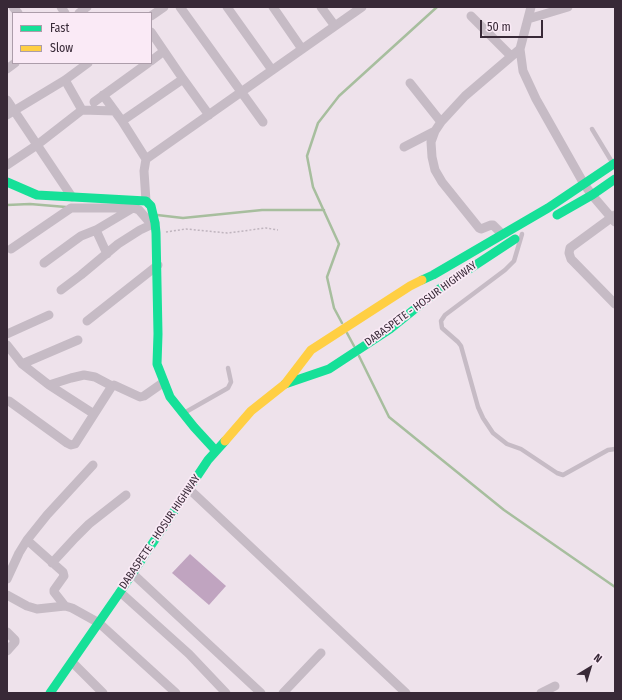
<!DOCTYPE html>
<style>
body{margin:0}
#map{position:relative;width:622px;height:700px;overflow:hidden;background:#eee2eb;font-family:"Fira Sans Condensed",sans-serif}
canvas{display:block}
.frame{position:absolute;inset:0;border:8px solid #382937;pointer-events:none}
.legend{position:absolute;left:12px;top:12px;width:140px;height:52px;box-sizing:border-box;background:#faeaf6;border:1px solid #ac9daa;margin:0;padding:5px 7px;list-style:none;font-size:12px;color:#382937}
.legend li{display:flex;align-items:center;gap:8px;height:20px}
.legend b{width:20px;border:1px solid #ac9daa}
.north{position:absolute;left:570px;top:648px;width:40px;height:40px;-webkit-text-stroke:3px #faeaf6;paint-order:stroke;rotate:38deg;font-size:11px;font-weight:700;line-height:16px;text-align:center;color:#382937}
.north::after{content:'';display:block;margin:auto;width:14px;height:18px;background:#382937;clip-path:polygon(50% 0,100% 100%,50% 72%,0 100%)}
.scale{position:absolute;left:480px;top:20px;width:63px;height:18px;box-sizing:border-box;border:2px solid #382937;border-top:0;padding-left:5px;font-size:12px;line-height:14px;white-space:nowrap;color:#382937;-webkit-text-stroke:3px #faeaf6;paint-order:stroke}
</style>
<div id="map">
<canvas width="622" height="700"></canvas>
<div class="frame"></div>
<ul class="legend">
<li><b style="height:5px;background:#16e098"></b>Fast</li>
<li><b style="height:5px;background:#ffcf43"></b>Slow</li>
</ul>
<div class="north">N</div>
<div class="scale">50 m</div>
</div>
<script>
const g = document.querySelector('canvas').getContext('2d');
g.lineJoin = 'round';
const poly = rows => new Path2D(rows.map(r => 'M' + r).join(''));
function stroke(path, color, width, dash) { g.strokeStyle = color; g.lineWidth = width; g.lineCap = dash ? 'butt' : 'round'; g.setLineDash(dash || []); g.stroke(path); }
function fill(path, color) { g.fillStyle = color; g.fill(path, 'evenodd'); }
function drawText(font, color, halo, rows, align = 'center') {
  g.font = font + ' "Fira Sans Condensed",sans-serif'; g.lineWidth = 3.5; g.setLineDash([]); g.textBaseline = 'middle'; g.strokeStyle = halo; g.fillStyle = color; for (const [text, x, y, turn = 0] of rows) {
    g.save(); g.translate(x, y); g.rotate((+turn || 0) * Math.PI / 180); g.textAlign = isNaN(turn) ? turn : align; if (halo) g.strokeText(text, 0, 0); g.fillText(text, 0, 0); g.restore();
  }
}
const stream = poly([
 [7,205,30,204,66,207],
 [157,215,183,218,262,210,324,210],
 [342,323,334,308,327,277,339,244,313,187,307,156,318,123,339,96,437,7],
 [347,333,354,346],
 [359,356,389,417,504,510,615,587]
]);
const building = poly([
 [190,554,226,586,209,605,172,573]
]);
const path = poly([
 [166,232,186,229,227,233,266,228,278,230]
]);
const lane = poly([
 [592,129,612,162],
 [522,234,514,261,505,270,445,315,441,321,442,328,458,342,461,346,478,407,483,418,493,433,507,444,521,449,557,473,563,475,608,450,615,449],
 [184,413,228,388,231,382,228,368]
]);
const street = poly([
 [13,7,18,13],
 [61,7,65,13],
 [180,7,263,122],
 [227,7,272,70],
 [273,7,302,49],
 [321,7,335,26],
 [531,7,520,49,523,71,536,99,584,184,592,195,615,222],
 [79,13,87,7],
 [151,16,164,7],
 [471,16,511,56],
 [528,19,568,7],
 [151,32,183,79,209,115],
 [151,61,164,51],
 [7,69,15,63],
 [65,80,82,110,115,111],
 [410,83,441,122],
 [103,95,122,121,146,159],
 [7,100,72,197],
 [94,102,148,63],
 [7,115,65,80,88,63],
 [122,121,183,79],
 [404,147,435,131],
 [7,165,37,145,82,110],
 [146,201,144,171,146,159,362,7],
 [615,215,570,248,569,253,571,259,615,304],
 [96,230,107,254],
 [502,234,493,225,491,225,481,229,479,228,442,182,435,170,432,157,431,142,435,131,441,122,465,96,520,49],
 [11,249,71,208,134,208,139,210,152,225],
 [44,263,74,241,81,236,96,230,133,208],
 [61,290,81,275,118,244,140,230,155,223],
 [87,321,158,265],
 [7,334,49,315],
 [7,345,22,364,49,385,94,414],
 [22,364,78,340],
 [49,385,71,378,84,375,95,377,112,386],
 [7,401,9,401,67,443,71,445,75,444,112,386,114,385,140,397,144,396,164,382],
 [188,488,406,693],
 [27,540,63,572,64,576,54,590,54,592,65,606],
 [52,563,75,538,89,524,126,495],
 [132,573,261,693],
 [7,579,19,553,27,540,47,515,93,465],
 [120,592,189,654,226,693],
 [7,595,27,606,37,609,65,606,72,608,99,623,176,693],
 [7,632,15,640,15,642,7,651],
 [72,662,103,693],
 [283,693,321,653],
 [541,693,555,686]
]);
const fast = poly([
 [7,182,37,195,146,201,151,206,155,223,156,233,158,334,157,364,170,397,194,427,216,451],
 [557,215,592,195,615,179],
 [422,280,433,275,548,208,615,163],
 [285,384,329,369,390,329,442,287,515,239],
 [50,693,120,592,208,460,225,441]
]);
const slow = poly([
 [225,441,251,411,285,384,311,350,410,286,422,280]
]);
const streetNames = [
 ["DABASPETE - HOSUR HIGHWAY",421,304,-36],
 ["DABASPETE - HOSUR HIGHWAY",160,532,-56]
];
stroke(stream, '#a7be9e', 2.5);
fill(building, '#c0a4c0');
stroke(path, '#bfb4be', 1.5, [2, 2]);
stroke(lane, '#c6bbc5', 4.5);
stroke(street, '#c6bbc5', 9);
stroke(fast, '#16e098', 9);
stroke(slow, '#ffcf43', 9);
drawText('11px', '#382937', '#faeaf6', streetNames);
</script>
